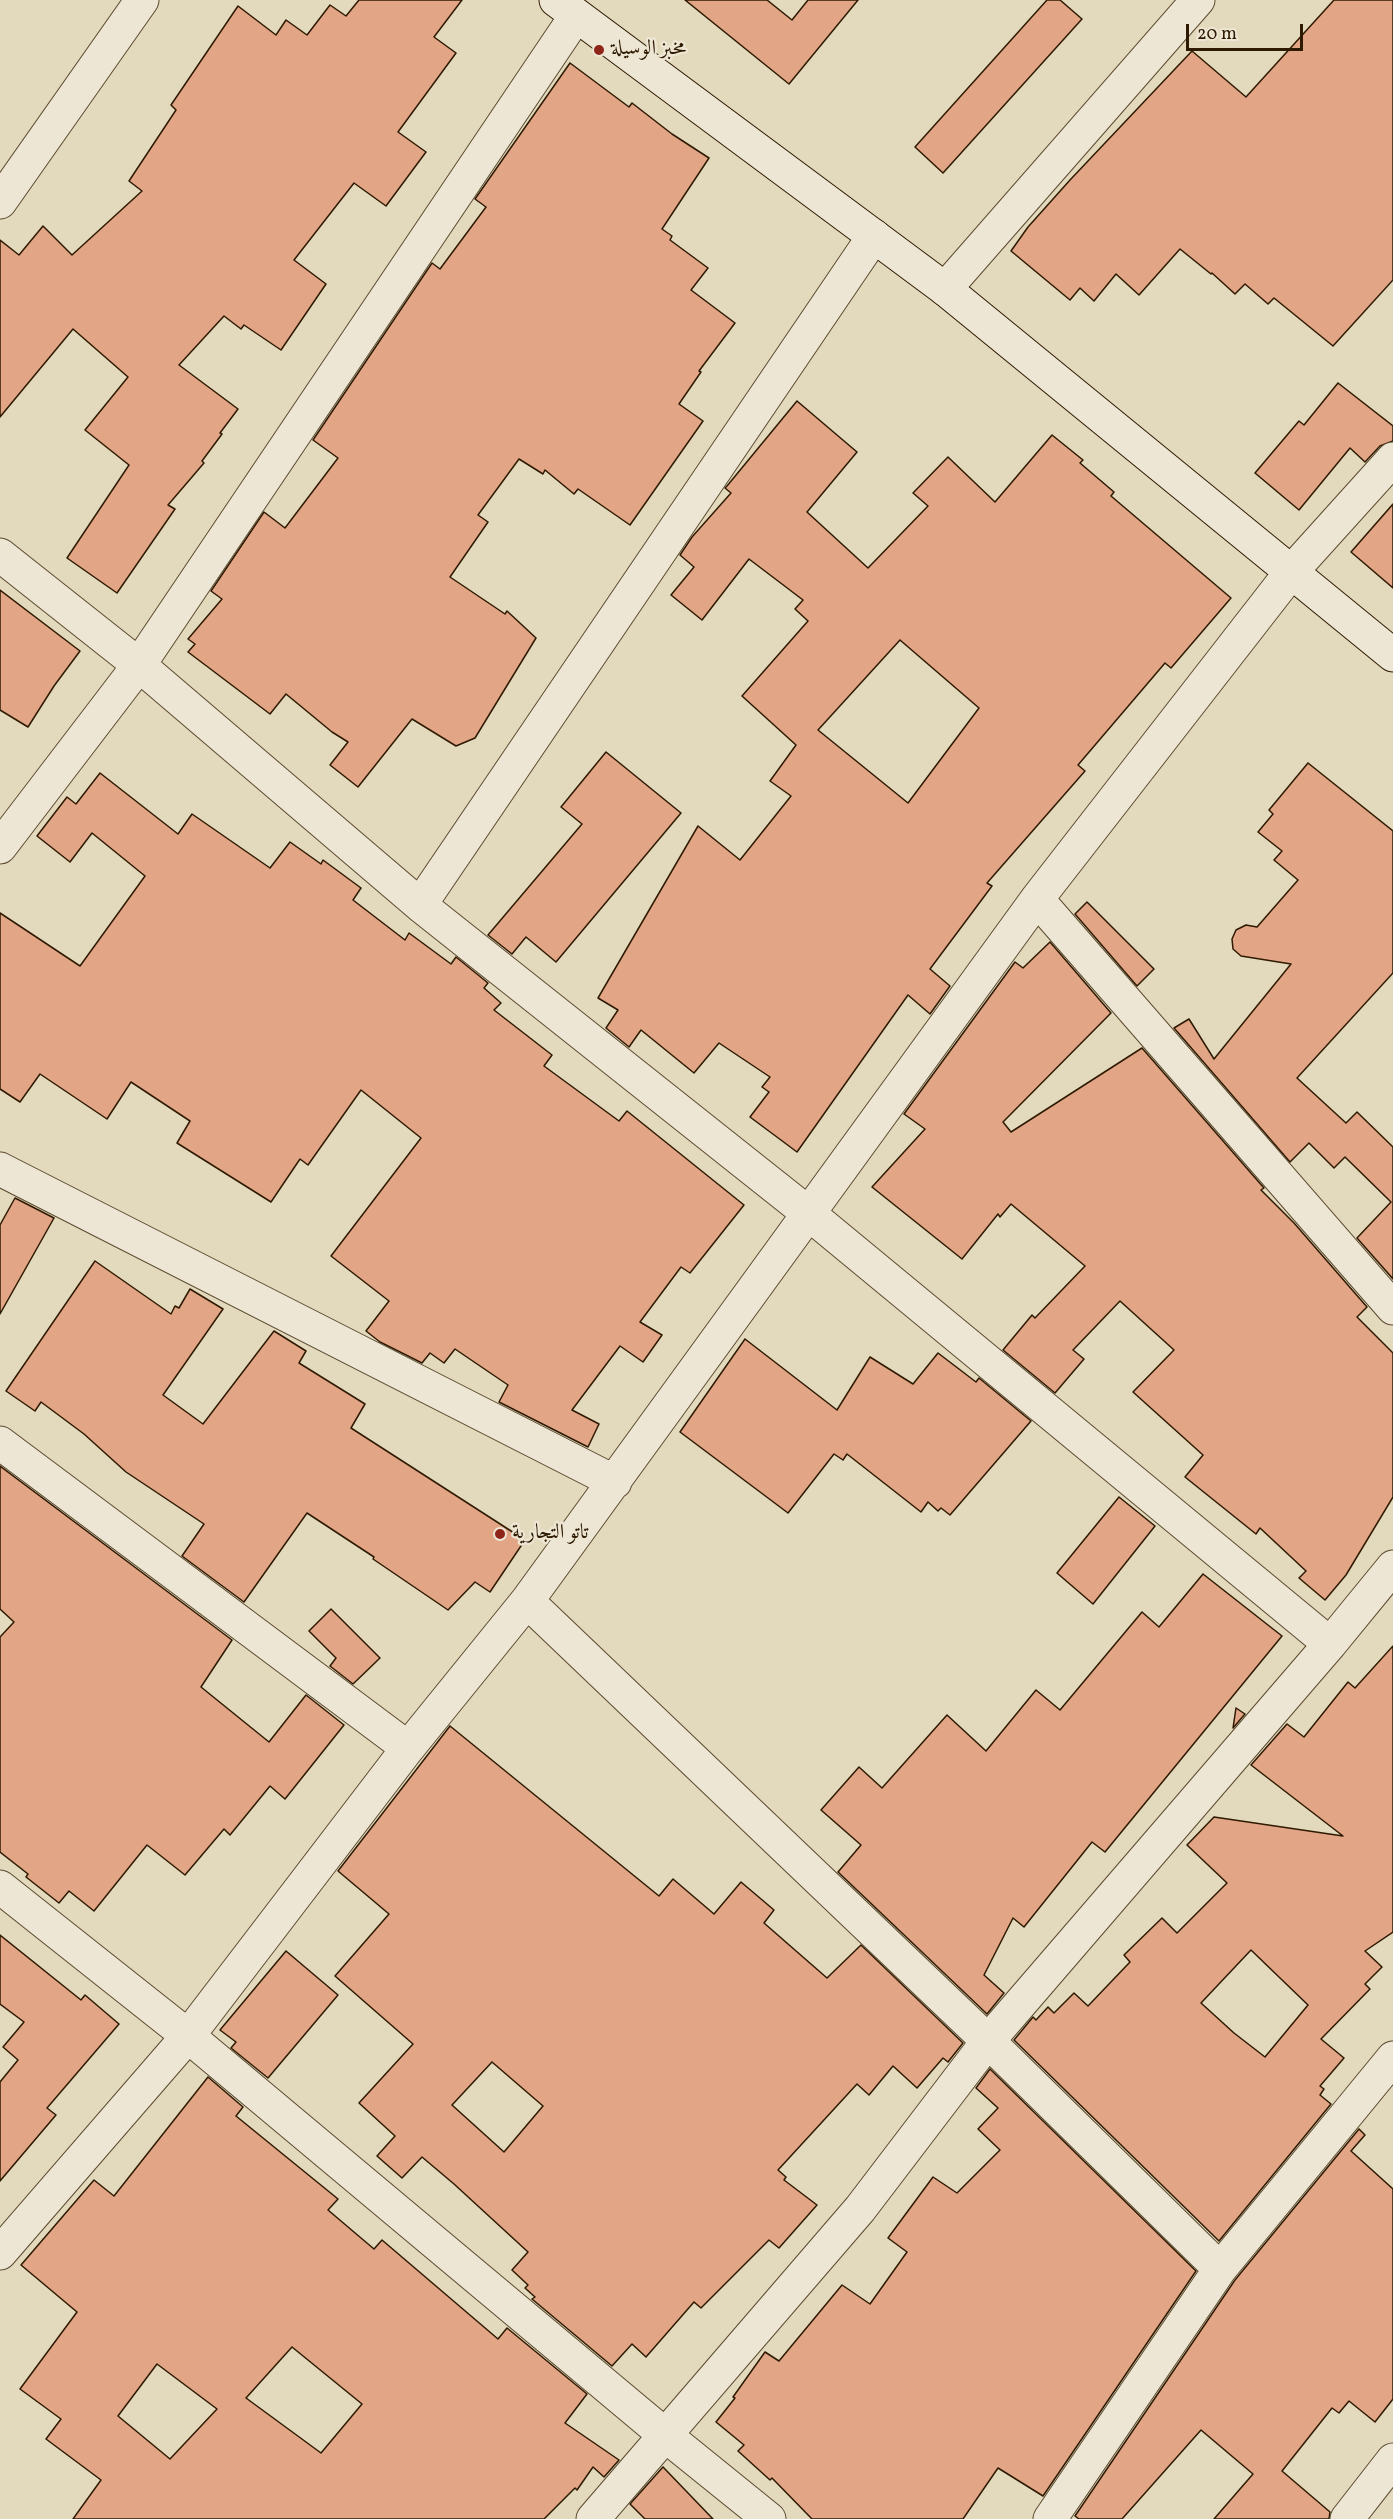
<!DOCTYPE html>
<meta charset="utf-8">
<style>
body{margin:0}
#map{position:relative;width:1393px;height:2519px;overflow:hidden;background:#e3d9bd;font-family:Vollkorn,serif}
canvas{display:block}
.scale{position:absolute;left:1186px;top:24px;width:117px;height:27px;box-sizing:border-box;border:3px solid #2e1a00;border-top:0;padding-left:8px;font-size:18px;line-height:21px;white-space:nowrap;color:#2e1a00;-webkit-text-stroke:4px #ede6d4;paint-order:stroke}
</style>
<div id="map">
<canvas width="1393" height="2519"></canvas>
<div class="scale">20 m</div>
</div>
<script>
const g = document.querySelector('canvas').getContext('2d');
g.lineJoin = 'round';
function fill(path, color) { g.fillStyle = color; g.fill(path, 'evenodd'); }
const poly = rows => new Path2D(rows.map(r => 'M' + r).join(''));
function stroke(path, color, width, dash) { g.strokeStyle = color; g.lineWidth = width; g.lineCap = dash ? 'butt' : 'round'; g.setLineDash(dash || []); g.stroke(path); }
function drawText(font, color, halo, rows, align = 'center') {
  g.font = font + ' Vollkorn,Amiri,serif'; g.lineWidth = 4.5; g.setLineDash([]); g.textBaseline = 'middle'; g.strokeStyle = halo; g.fillStyle = color; for (const [text, x, y, turn = 0] of rows) {
    g.save(); g.translate(x, y); g.rotate((+turn || 0) * Math.PI / 180); g.textAlign = isNaN(turn) ? turn : align; if (halo) g.strokeText(text, 0, 0); g.fillText(text, 0, 0); g.restore();
  }
}
const building = poly([
 [359,0,462,0,434,37,456,53,398,132,426,152,386,206,354,183,294,260,326,284,281,350,244,325,241,329,224,316,179,365,238,409,220,433,222,434,202,461,204,463,168,505,175,509,117,593,67,558,129,465,85,430,128,377,73,329,0,417,0,240,19,255,43,226,72,255,142,191,129,181,176,110,171,105,238,6,276,35,286,20,307,35,330,5,346,16,359,0],
 [685,0,767,0,792,20,808,0,858,0,789,84,685,0],
 [1047,0,1060,0,1082,19,943,173,915,147,1047,0],
 [1334,0,1393,0,1393,280,1333,346,1274,298,1268,304,1245,284,1235,294,1212,273,1211,274,1180,249,1139,295,1116,274,1094,301,1080,288,1070,300,1011,251,1028,227,1070,180,1192,51,1246,97,1334,0],
 [570,63,629,107,632,103,672,134,709,158,662,229,672,236,670,240,708,268,691,290,735,323,699,371,701,372,679,404,703,421,630,525,578,489,574,494,545,470,543,474,519,459,478,515,488,522,450,577,505,614,507,611,536,638,475,738,456,746,412,719,358,787,330,765,348,742,332,732,286,694,270,714,188,652,195,644,188,639,222,599,211,591,264,512,285,528,338,458,313,440,432,263,440,269,486,207,475,199,570,63],
 [1338,383,1393,426,1393,441,1380,446,1365,462,1350,448,1299,510,1255,473,1299,421,1304,425,1338,383],
 [797,401,857,452,807,512,868,568,928,506,913,493,948,457,995,502,1052,435,1083,460,1080,463,1114,492,1111,496,1231,598,1171,668,1165,663,1078,765,1085,771,987,883,992,886,930,969,950,986,930,1014,908,995,797,1152,750,1117,769,1092,762,1087,770,1077,719,1043,694,1073,641,1030,629,1047,606,1028,618,1010,598,998,698,826,740,860,791,796,770,781,796,745,742,696,808,621,795,609,803,600,749,559,702,620,671,595,694,567,680,555,692,537,731,493,725,488,727,486,797,401],
 [900,640,979,708,908,803,818,730,900,640],
 [1393,504,1393,588,1351,552,1393,504],
 [0,590,80,651,54,686,28,727,0,710,0,590],
 [606,752,681,813,556,962,526,937,512,954,488,935,582,824,561,807,606,752],
 [1308,763,1393,831,1393,973,1297,1078,1346,1123,1357,1112,1393,1147,1393,1279,1357,1238,1391,1202,1345,1157,1334,1168,1309,1143,1290,1162,1174,1028,1189,1019,1214,1059,1291,964,1241,956,1233,949,1232,939,1236,930,1246,925,1257,927,1298,880,1274,860,1282,851,1258,832,1273,814,1269,810,1308,763],
 [100,773,178,834,192,814,270,868,290,842,321,864,323,860,361,888,353,900,405,940,409,933,451,964,456,957,488,983,484,988,501,1003,494,1010,552,1055,544,1066,619,1121,627,1111,744,1205,690,1273,681,1267,640,1322,662,1335,643,1362,620,1346,572,1410,599,1424,588,1447,499,1402,508,1385,455,1349,444,1363,430,1353,422,1363,380,1342,366,1331,389,1301,331,1256,421,1138,361,1090,308,1165,300,1159,271,1202,177,1143,190,1121,131,1082,107,1119,40,1074,20,1102,0,1089,0,913,80,966,145,876,92,833,70,862,37,836,67,797,76,804,100,773],
 [1087,902,1154,969,1137,986,1075,914,1087,902],
 [1050,942,1111,1013,1003,1122,1011,1132,1142,1048,1264,1188,1261,1190,1294,1223,1367,1307,1357,1317,1393,1353,1393,1497,1346,1575,1325,1600,1299,1578,1306,1571,1260,1528,1256,1534,1185,1477,1203,1455,1133,1392,1174,1350,1120,1301,1073,1350,1084,1359,1055,1393,1003,1350,1032,1315,1035,1318,1085,1266,1011,1204,1000,1217,998,1214,962,1259,872,1187,925,1129,904,1114,1015,962,1023,968,1050,942],
 [15,1198,54,1218,0,1314,0,1225,15,1198],
 [95,1261,171,1314,175,1306,179,1308,190,1289,223,1309,163,1395,203,1424,274,1331,306,1351,299,1363,365,1404,351,1428,525,1540,490,1592,475,1582,448,1610,373,1559,374,1557,307,1513,244,1602,182,1556,204,1524,126,1472,84,1434,41,1402,35,1411,6,1391,95,1261],
 [745,1339,837,1410,870,1357,913,1384,938,1353,976,1382,979,1378,1031,1421,950,1515,941,1508,938,1511,928,1502,921,1512,847,1454,843,1460,834,1454,788,1513,680,1432,745,1339],
 [0,1466,232,1640,201,1687,269,1742,306,1695,344,1725,285,1799,270,1786,230,1835,224,1829,185,1875,147,1845,94,1911,69,1891,59,1903,26,1877,28,1874,0,1852,0,1637,14,1622,0,1609,0,1466],
 [1119,1497,1155,1526,1093,1604,1057,1573,1119,1497],
 [1203,1574,1282,1636,1105,1852,1092,1842,1024,1927,1013,1918,984,1975,1004,1993,987,2014,838,1872,861,1845,821,1810,859,1767,882,1788,947,1715,986,1751,1036,1690,1060,1710,1142,1612,1159,1627,1203,1574],
 [331,1609,380,1658,353,1684,330,1666,336,1658,309,1631,331,1609],
 [1393,1646,1393,1932,1365,1951,1382,1967,1365,1984,1370,1989,1321,2039,1344,2058,1320,2086,1324,2089,1320,2095,1331,2104,1219,2241,1014,2040,1033,2017,1036,2020,1048,2007,1054,2013,1074,1993,1088,2006,1130,1962,1124,1955,1162,1918,1177,1933,1227,1883,1187,1845,1214,1817,1343,1836,1251,1765,1287,1724,1304,1737,1348,1682,1355,1688,1393,1646],
 [1251,1950,1308,2005,1265,2057,1234,2033,1201,2003,1251,1950],
 [1236,1708,1245,1714,1233,1728,1236,1708],
 [450,1726,659,1896,673,1879,714,1914,741,1882,774,1910,764,1923,827,1978,861,1945,963,2043,948,2062,943,2058,917,2088,893,2066,869,2095,857,2084,778,2170,786,2177,784,2180,817,2205,779,2248,769,2240,701,2308,694,2302,646,2357,632,2344,612,2366,532,2299,535,2297,525,2288,528,2285,512,2270,528,2252,454,2184,422,2157,402,2178,377,2156,395,2136,359,2103,413,2044,335,1976,389,1914,338,1871,450,1726],
 [492,2062,543,2106,504,2152,452,2105,492,2062],
 [0,1935,81,2000,85,1995,119,2024,47,2108,56,2115,0,2181,0,2082,18,2060,3,2047,24,2022,0,2004,0,1935],
 [286,1951,338,1995,268,2078,231,2048,236,2042,220,2030,286,1951],
 [990,2069,1196,2271,1043,2496,998,2468,963,2519,812,2519,772,2478,770,2480,738,2451,744,2445,716,2422,735,2398,733,2397,765,2352,779,2361,842,2285,870,2304,907,2252,888,2238,933,2177,957,2193,1000,2150,978,2129,998,2108,976,2088,990,2069],
 [208,2077,243,2107,236,2116,338,2199,328,2210,374,2249,382,2240,498,2339,507,2328,587,2394,565,2423,619,2460,604,2477,593,2467,577,2490,575,2488,544,2519,73,2519,101,2480,46,2439,61,2419,20,2389,77,2312,21,2265,94,2180,114,2196,208,2077],
 [292,2347,362,2404,321,2453,246,2398,292,2347],
 [157,2364,217,2409,170,2459,118,2416,157,2364],
 [1359,2129,1365,2135,1351,2151,1393,2189,1393,2399,1375,2422,1349,2401,1339,2413,1332,2408,1282,2471,1330,2512,1329,2519,1214,2519,1253,2474,1201,2430,1122,2519,1079,2519,1075,2516,1235,2280,1359,2129],
 [663,2467,713,2519,645,2519,630,2504,663,2467]
]);
const street = poly([
 [0,202,142,0],
 [945,289,1198,0],
 [0,555,139,665,420,905,808,1213,1330,1644],
 [0,847,139,665,576,16],
 [1037,899,1393,1308],
 [420,905,874,236],
 [0,1169,615,1482],
 [0,1443,408,1748],
 [527,1601,988,2041,1220,2269],
 [0,1887,188,2036,665,2435,769,2519],
 [0,2253,188,2036,408,1748,527,1601,1037,899,1292,571,1393,459],
 [593,2519,860,2209,988,2041,1330,1644,1393,1567],
 [1050,2519,1220,2269,1393,2058],
 [1347,2519,1393,2460]
]);
const secondary = poly([
 [556,0,945,289,1393,655]
]);
const markers = [
 [599,50,6,"#8f2418"],
 [500,1534,6,"#8f2418"]
];
const poiNames = [
 ["مخبز الوسيلة",611,50],
 ["تاتو التجارية",512,1534]
];
fill(building, '#e2a585');
stroke(building, '#2e1a00', 1.5);
stroke(street, '#5b4a2f', 35);
stroke(secondary, '#2e1a00', 35);
stroke(street, '#ede6d4', 33);
stroke(secondary, '#ede6d4', 33);
for (const [x, y, r, color] of markers) { const dot = new Path2D(); dot.arc(x, y, r, 0, 2 * Math.PI); g.fillStyle = color; g.fill(dot); stroke(dot, '#ede6d4', 2); }
drawText('21px', '#2e1a00', '#ede6d4', poiNames, 'left');
</script>
